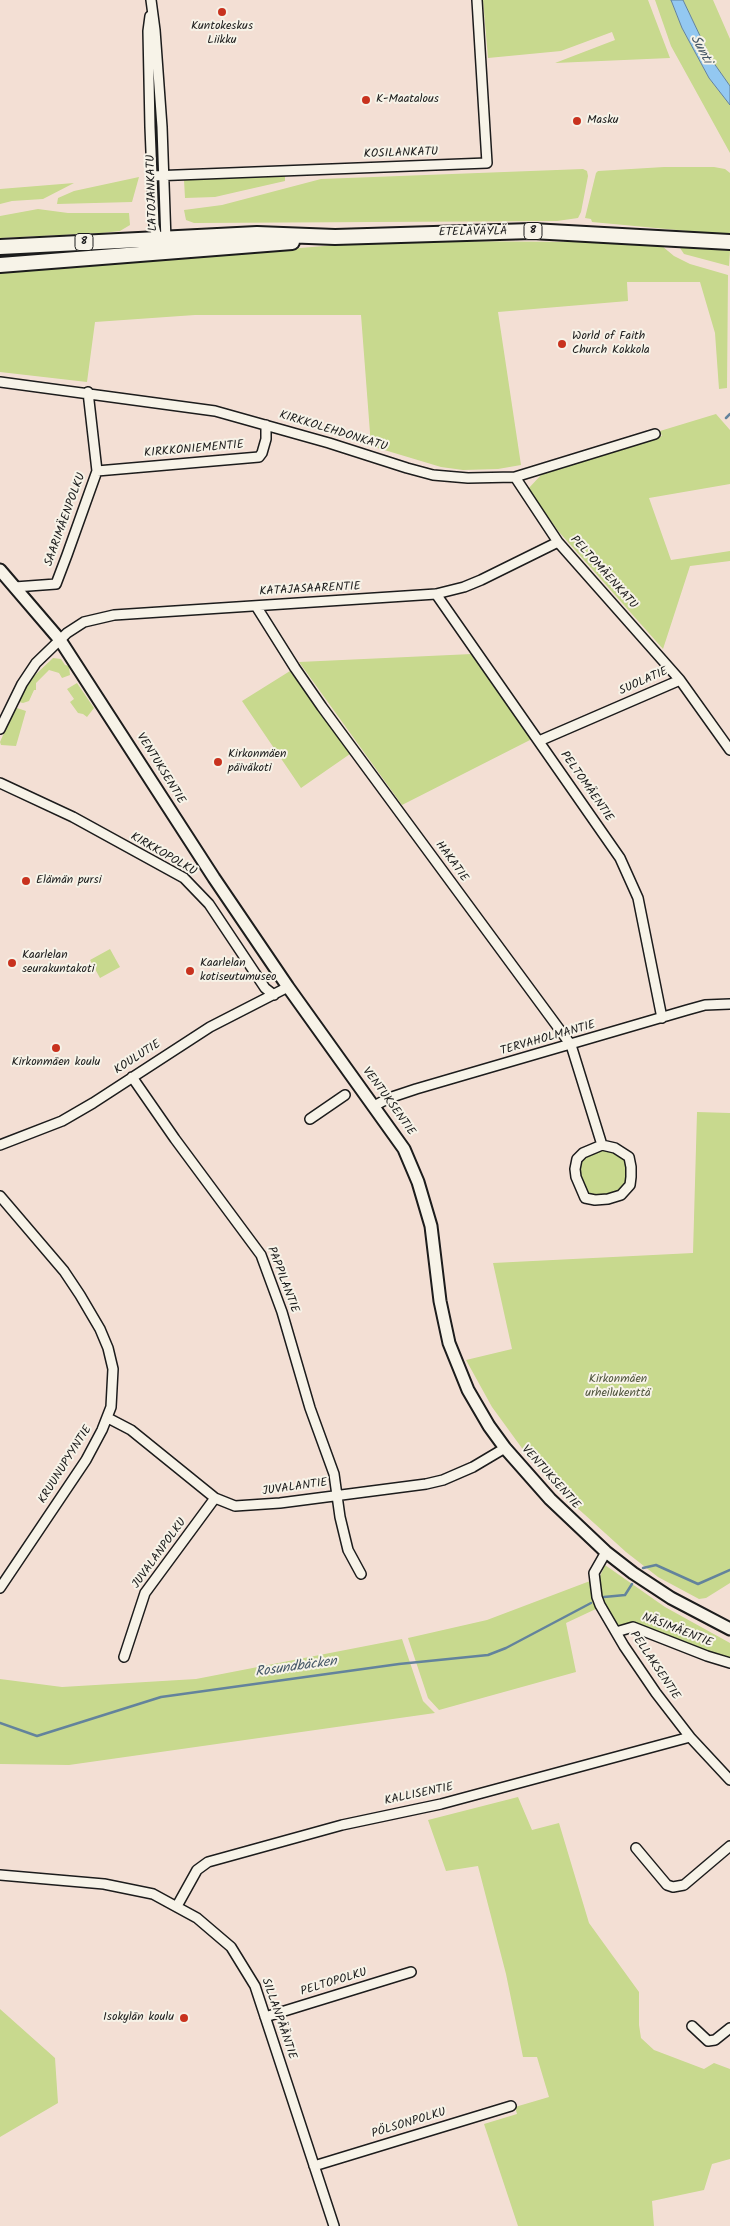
<!DOCTYPE html>
<meta charset="utf-8">
<style>
body{margin:0}
canvas{display:block;background:#f3dfd4}
</style>
<canvas width="730" height="2226"></canvas>
<script>
const g = document.querySelector('canvas').getContext('2d');
g.lineJoin = 'round';
function fill(path, color) { g.fillStyle = color; g.fill(path, 'evenodd'); }
const poly = rows => new Path2D(rows.map(r => 'M' + r).join(''));
function stroke(path, color, width, dash) { g.strokeStyle = color; g.lineWidth = width; g.lineCap = dash ? 'butt' : 'round'; g.setLineDash(dash || []); g.stroke(path); }
function drawText(font, color, halo, rows, align = 'center') {
  g.font = font + ' Kalam,sans-serif'; g.lineWidth = 4; g.setLineDash([]); g.textBaseline = 'middle'; g.strokeStyle = halo; g.fillStyle = color; for (const [text, x, y, turn = 0] of rows) {
    g.save(); g.translate(x, y); g.rotate((+turn || 0) * Math.PI / 180); g.textAlign = isNaN(turn) ? turn : align; if (halo) g.strokeText(text, 0, 0); g.fillText(text, 0, 0); g.restore();
  }
}
const green = poly([
 [483,0,648,0,670,58,555,63,615,40,612,32,561,51,488,58],
 [655,0,671,0,682,28,709,78,730,105,730,153,671,46],
 [683,0,713,0,730,39,730,86,711,59],
 [664,167,714,167,725,169,730,173,730,235,592,222,591,219,585,218,596,173,598,171],
 [583,169,587,171,588,176,581,212,578,218,557,221,194,223,186,220,184,210,222,205,321,179],
 [285,176,285,181,241,191,215,197,185,198,184,180],
 [139,177,132,202,57,204,58,198,74,191],
 [74,183,43,199,12,201,0,204,0,189],
 [38,209,68,213,129,213,130,225,120,231,102,233,0,238,0,216],
 [428,241,588,242,662,246,674,256,690,264,728,275,727,388,719,389,715,333,700,282,627,282,628,301,498,312,521,465,498,469,463,470,441,467,371,446,361,315,195,315,95,322,87,382,0,372,0,273,336,245],
 [693,247,730,251,729,266,684,254,680,248],
 [90,248,91,251,0,259,0,253],
 [716,414,730,430,730,484,649,498,671,560,730,551,730,561,690,566,663,649,559,532,528,489,541,475,662,436,660,431],
 [472,654,532,739,402,805,299,662],
 [53,658,61,659,65,665,69,666,70,675,62,678,59,673,49,670,36,683,36,690,34,690,29,701,23,703,19,702,17,699,33,677],
 [290,671,350,754,301,788,242,701],
 [77,683,94,708,87,717,83,714,78,713,70,702,74,699,67,689],
 [17,708,26,711,16,746,1,745,0,742,13,712],
 [110,949,120,967,100,978,90,960],
 [697,1112,730,1113,730,1583,706,1598,699,1599,658,1577,626,1552,563,1495,524,1451,492,1407,466,1360,512,1349,493,1263,693,1253],
 [606,1150,616,1152,624,1158,628,1165,627,1177,625,1185,612,1194,594,1196,587,1193,582,1184,578,1170,580,1161,594,1153],
 [605,1565,665,1607,730,1643,730,1659,633,1624,617,1628,599,1594,598,1581],
 [590,1581,598,1608,566,1623,576,1672,439,1710,428,1698,408,1638,487,1620],
 [402,1639,423,1701,435,1713,69,1765,0,1764,0,1679,62,1687,196,1679],
 [518,1797,532,1830,559,1823,589,1923,639,1992,639,2025,641,2038,654,2050,704,2069,714,2063,730,2069,730,2159,712,2164,704,2190,652,2201,654,2226,518,2226,484,2124,517,2114,515,2107,549,2097,537,2057,523,2057,506,1974,478,1866,446,1871,428,1820],
 [0,2009,55,2058,58,2103,0,2137]
]);
const water = poly([
 [671,0,683,0,711,59,730,86,730,105,709,78,682,28,671,0]
]);
const stream = poly([
 [726,418,730,414],
 [643,1568,656,1565,698,1584,730,1570],
 [604,1597,625,1595,632,1584],
 [0,1723,37,1736,161,1697,399,1664,488,1655,506,1648,591,1603]
]);
const minor = poly([
 [151,0,155,30,162,127,166,241],
 [150,16,148,31,150,127,154,225,158,242],
 [152,176,487,163,477,0],
 [0,382,215,411,329,443,407,468,433,475,468,478,515,477,655,434],
 [97,471,259,457,262,453,266,439,266,425],
 [515,477,558,542,680,680,730,750],
 [15,587,56,584,67,555,97,471,88,392],
 [436,594,620,858,638,898,662,1018],
 [256,606,295,668,322,707,571,1045,602,1145],
 [0,729,22,684,36,663,67,633,84,622,114,615,436,594,464,587,481,580,558,542],
 [539,741,680,680],
 [0,783,73,817,184,878,209,904,265,988,274,995],
 [132,1077,175,1139,261,1255,282,1312,310,1408,334,1474,340,1517,348,1550,361,1574],
 [374,1106,389,1098,416,1089,687,1010,705,1005,730,1004],
 [310,1119,345,1095],
 [0,1145,62,1121,93,1103,210,1027,288,987],
 [602,1145,615,1148,629,1157,631,1167,631,1177,630,1185,621,1195,608,1199,595,1200,585,1198,576,1177,575,1169,577,1159,583,1153,602,1145],
 [0,1196,64,1271,80,1295,100,1329,108,1348,113,1369,111,1407,102,1430,86,1460,0,1588],
 [108,1418,131,1430,215,1498,235,1506,280,1503,426,1484,443,1480,473,1467,505,1448],
 [606,1552,594,1573,597,1597,600,1605,624,1646,656,1693,690,1737,730,1780],
 [616,1632,633,1627,707,1656,730,1663],
 [124,1657,145,1593,215,1498],
 [636,1848,667,1885,673,1887,684,1885,730,1846],
 [0,1875,104,1884,153,1894,197,1918,231,1947,255,1986,334,2226],
 [177,1906,197,1870,208,1862,342,1825,441,1804,690,1737],
 [265,2017,411,1972],
 [692,2026,708,2041,715,2040,730,2028],
 [314,2166,511,2106]
]);
const major = poly([
 [0,570,60,640,214,878,288,987,404,1149,418,1182,431,1226,440,1301,449,1343,468,1390,489,1426,505,1448,550,1499,606,1552,633,1573,671,1598,730,1629]
]);
const highway = poly([
 [0,247,257,234,335,237,532,231,730,242],
 [0,265,292,242]
]);
const markers = [
 [222,12,5,"#c8321e"],
 [366,100,5,"#c8321e"],
 [577,121,5,"#c8321e"],
 [562,344,5,"#c8321e"],
 [218,762,5,"#c8321e"],
 [26,881,5,"#c8321e"],
 [12,963,5,"#c8321e"],
 [190,971,5,"#c8321e"],
 [56,1048,5,"#c8321e"],
 [184,2018,5,"#c8321e"]
];
const shields = [
 [533,231,18],
 [84,242,18]
];
const shieldNames = [
 ["8",533,231],
 ["8",84,242]
];
const poiNames = [
 ["Kuntokeskus",222,27,"center"],
 ["Liikku",222,41,"center"],
 ["K-Maatalous",376,100],
 ["Masku",587,121],
 ["World of Faith",572,337],
 ["Church Kokkola",572,351],
 ["Kirkonmäen",228,755],
 ["päiväkoti",228,769],
 ["Elämän pursi",36,881],
 ["Kaarlelan",22,956],
 ["seurakuntakoti",22,970],
 ["Kaarlelan",200,964],
 ["kotiseutumuseo",200,978],
 ["Kirkonmäen koulu",56,1063,"center"],
 ["Isokylän koulu",174,2018,"right"]
];
const streetNames = [
 ["KOSILANKATU",401,154,-2],
 ["LATOJANKATU",153,193,-92],
 ["ETELÄVÄYLÄ",473,233,-1],
 ["KIRKKOLEHDONKATU",333,432,17],
 ["KIRKKONIEMENTIE",194,450,-5],
 ["SAARIMÄENPOLKU",66,520,-70],
 ["PELTOMÄENKATU",603,573,48],
 ["KATAJASAARENTIE",310,590,-3],
 ["SUOLATIE",644,682,-24],
 ["VENTUKSENTIE",160,769,58],
 ["PELTOMÄENTIE",586,787,55],
 ["KIRKKOPOLKU",163,855,30],
 ["HAKATIE",451,862,54],
 ["TERVAHOLMANTIE",548,1039,-16],
 ["KOULUTIE",138,1058,-33],
 ["VENTUKSENTIE",388,1102,54],
 ["PAPPILANTIE",282,1280,69],
 ["KRUUNUPYYNTIE",66,1465,-58],
 ["VENTUKSENTIE",550,1478,48],
 ["JUVALANTIE",295,1488,-8],
 ["JUVALANPOLKU",160,1554,-54],
 ["NÄSIMÄENTIE",677,1631,21],
 ["PELLAKSENTIE",654,1666,56],
 ["KALLISENTIE",419,1795,-12],
 ["PELTOPOLKU",334,1983,-17],
 ["SILLANPÄÄNTIE",278,2019,71],
 ["PÖLSONPOLKU",409,2124,-17]
];
const parkNames = [
 ["Kirkonmäen",618,1380],
 ["urheilukenttä",618,1394]
];
const waterNames = [
 ["Sunti",700,50,62],
 ["Rosundbäcken",296,1668,-8]
];
fill(green, '#c8d98e');
fill(water, '#93c8f1');
stroke(water, '#63839c', 1);
stroke(stream, '#63839c', 2.5);
stroke(minor, '#1c1c1c', 12);
stroke(major, '#1c1c1c', 15);
stroke(highway, '#1c1c1c', 18);
stroke(minor, '#f7f3e8', 9);
stroke(major, '#f7f3e8', 11);
stroke(highway, '#f7f3e8', 14);
for (const [x, y, r, color] of markers) { const dot = new Path2D(); dot.arc(x, y, r, 0, 2 * Math.PI); g.fillStyle = color; g.fill(dot); stroke(dot, '#f7f3e8', 2); }
for (const [x, y, w] of shields) { const box = new Path2D(); box.roundRect(x - w / 2, y - 8.5, w, 17, 4); g.fillStyle = '#f7f3e8'; g.fill(box); stroke(box, '#1c1c1c', 1); }
drawText('bold 11px', '#1c1c1c', null, shieldNames);
drawText('12px', '#1c1c1c', '#f7f3e8', poiNames, 'left');
drawText('12px', '#1c1c1c', '#f7f3e8', streetNames);
drawText('12px', '#50553e', '#f7f3e8', parkNames);
drawText('italic 14px', '#465867', '#f7f3e8', waterNames);
</script>
